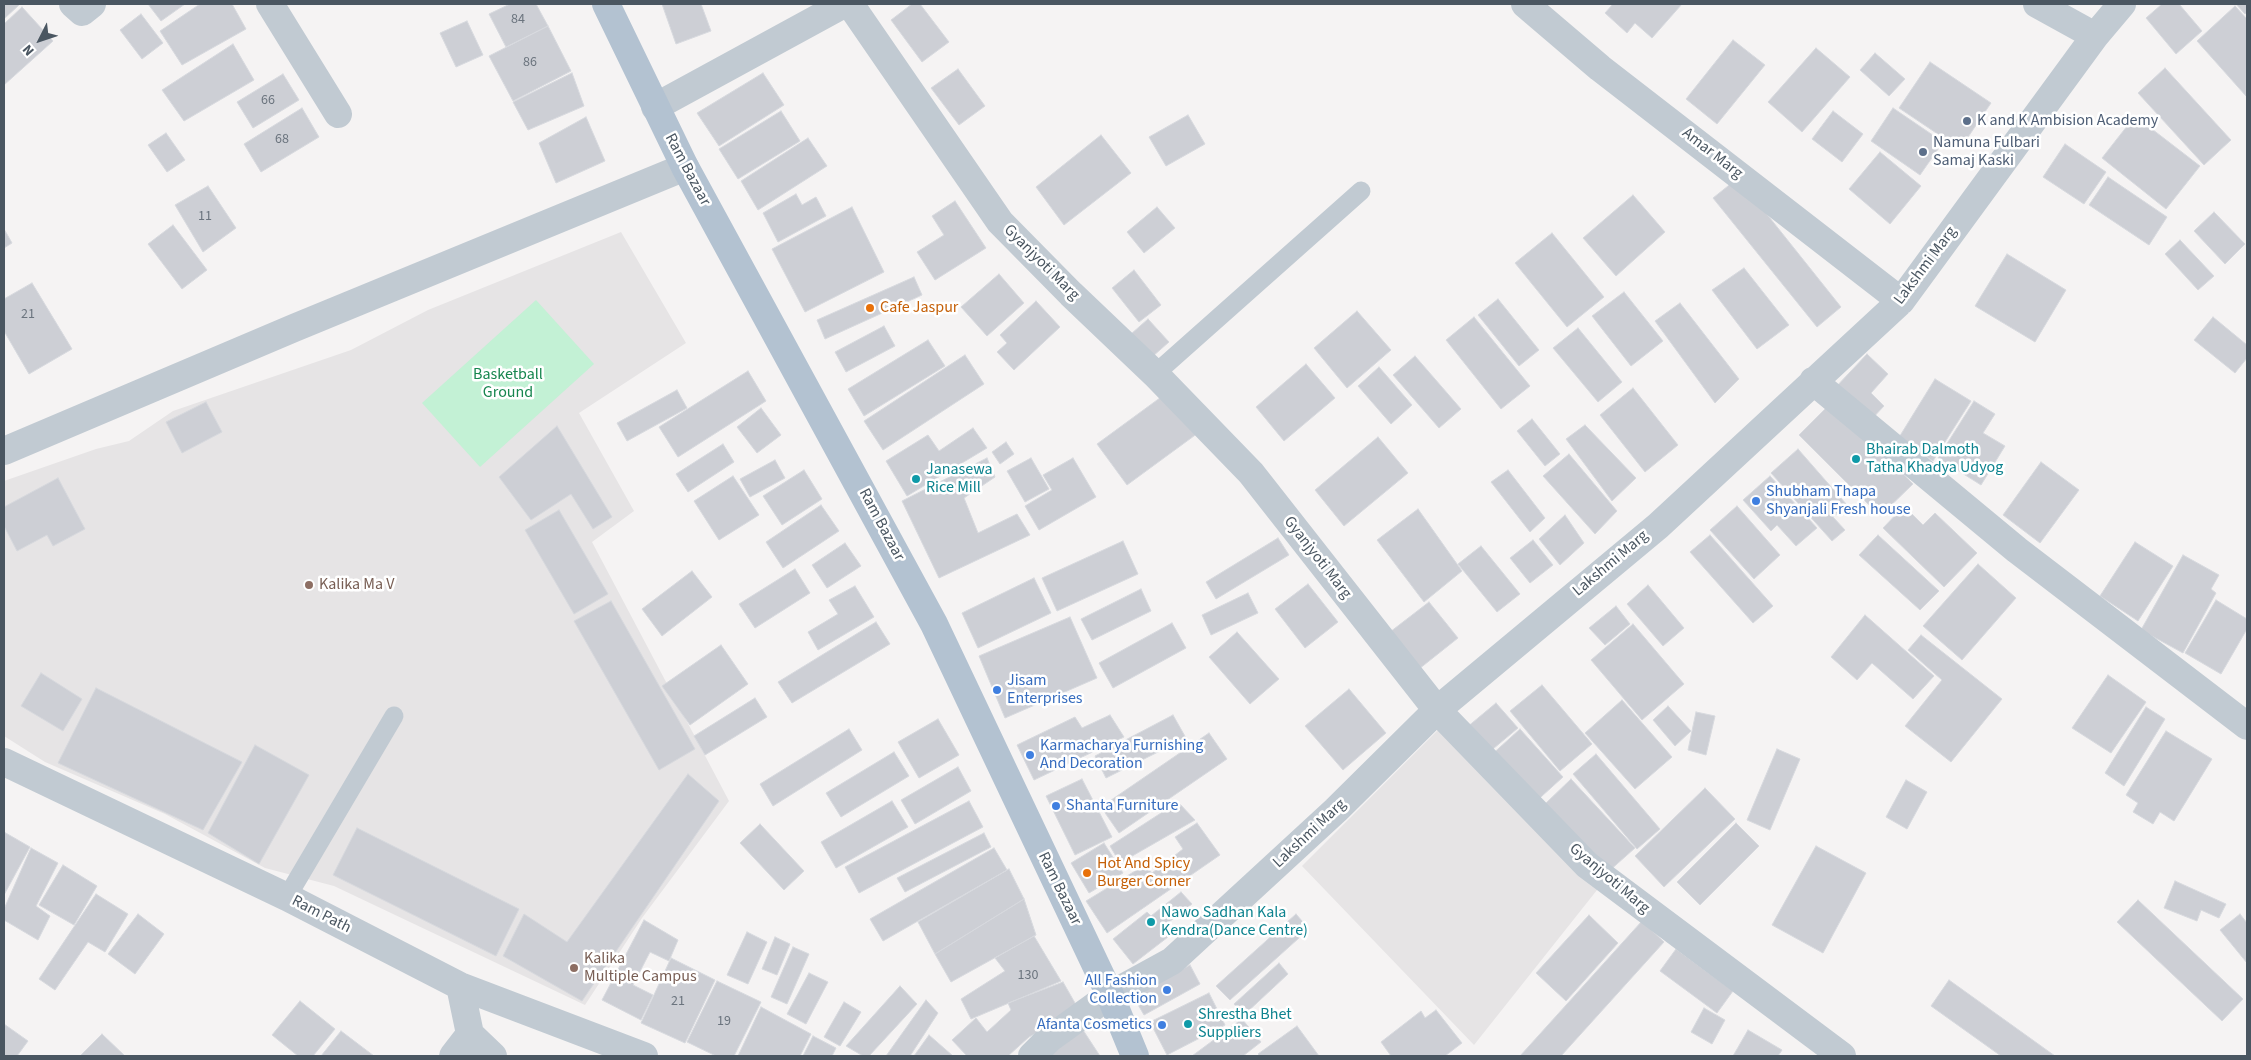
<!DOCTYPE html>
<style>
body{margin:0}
#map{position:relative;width:2251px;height:1060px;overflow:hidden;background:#f5f3f3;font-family:"Source Sans 3",sans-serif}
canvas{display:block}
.frame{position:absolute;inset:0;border:5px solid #4a5661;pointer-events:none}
.north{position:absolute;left:15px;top:15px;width:50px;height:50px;-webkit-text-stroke:4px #fff;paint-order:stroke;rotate:229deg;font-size:14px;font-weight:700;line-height:20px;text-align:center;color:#4a5661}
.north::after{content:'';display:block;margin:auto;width:18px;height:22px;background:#4a5661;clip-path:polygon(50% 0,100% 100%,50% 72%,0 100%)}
</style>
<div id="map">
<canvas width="2251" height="1060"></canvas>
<div class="frame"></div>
<div class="north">N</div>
</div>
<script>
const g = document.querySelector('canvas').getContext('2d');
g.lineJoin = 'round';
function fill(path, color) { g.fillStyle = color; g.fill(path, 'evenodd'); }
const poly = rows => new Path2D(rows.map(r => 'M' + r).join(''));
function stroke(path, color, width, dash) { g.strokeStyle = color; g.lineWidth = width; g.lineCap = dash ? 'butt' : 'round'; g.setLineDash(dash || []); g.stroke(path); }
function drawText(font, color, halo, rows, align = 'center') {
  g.font = font + ' "Source Sans 3",sans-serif'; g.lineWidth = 5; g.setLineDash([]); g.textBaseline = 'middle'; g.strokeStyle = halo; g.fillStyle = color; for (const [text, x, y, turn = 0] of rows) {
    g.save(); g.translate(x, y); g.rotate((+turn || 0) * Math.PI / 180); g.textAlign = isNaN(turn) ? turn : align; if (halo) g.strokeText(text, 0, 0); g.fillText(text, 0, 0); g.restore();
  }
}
const education = poly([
 [621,232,686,343,579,413,634,511,592,542,729,801,642,918,585,1005,334,886,265,868,165,814,45,762,4,736,4,481,96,449,129,441,173,411,351,350,428,310],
 [1443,725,1601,885,1474,1045,1302,866]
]);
const green = poly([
 [536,300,594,364,480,467,422,403]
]);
const building = poly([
 [4,4,19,4,19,5,4,19,4,4],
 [148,4,185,4,161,21,148,4],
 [200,4,232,4,246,29,182,65,160,31,200,4],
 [510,4,536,4,548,26,506,47,489,14,510,4],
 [662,4,701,4,711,31,676,44,662,4],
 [912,4,920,4,949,42,922,62,891,20,912,4],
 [1613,4,1682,4,1652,38,1635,23,1627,33,1605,13,1613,4],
 [2162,4,2179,4,2202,31,2176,54,2146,18,2162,4],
 [2236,4,2247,4,2247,12,2245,14,2236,4],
 [2235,6,2247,19,2246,96,2197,41,2235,6],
 [22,7,53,41,4,85,4,24,22,7],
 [141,14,163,43,142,59,120,30,141,14],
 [467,21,483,55,456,67,440,33,467,21],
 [548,26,571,71,513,101,489,56,548,26],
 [1733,40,1765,65,1717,124,1686,99,1733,40],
 [233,44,254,80,184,121,162,90,233,44],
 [1816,48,1850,77,1802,132,1768,102,1816,48],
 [1875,53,1905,79,1889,96,1860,70,1875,53],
 [1930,62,1991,103,1960,149,1899,108,1930,62],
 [2165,68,2231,140,2204,165,2138,93,2165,68],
 [958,69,985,106,959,125,931,88,958,69],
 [572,73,584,106,528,130,513,102,572,73],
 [763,73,784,105,719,146,697,113,763,73],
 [283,74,299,100,253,128,237,102,283,74],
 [302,108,319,137,261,172,244,144,302,108],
 [1893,108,1943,142,1920,175,1871,141,1893,108],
 [781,111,800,141,738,179,719,149,781,111],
 [1833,111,1863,134,1842,162,1812,139,1833,111],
 [1188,115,1205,144,1166,166,1149,137,1188,115],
 [2135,116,2200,166,2166,209,2102,158,2135,116],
 [586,117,605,161,556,183,539,143,586,117],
 [166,133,185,160,167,172,148,145,166,133],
 [1101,135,1131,173,1064,225,1036,187,1101,135],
 [808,138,827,166,758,210,741,181,808,138],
 [2065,144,2106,172,2084,204,2043,177,2065,144],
 [1880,152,1921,186,1890,224,1849,189,1880,152],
 [2108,177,2167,217,2149,245,2089,205,2108,177],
 [1738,178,1841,307,1817,327,1713,198,1738,178],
 [208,186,236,228,203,252,175,205,208,186],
 [796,194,802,205,816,197,826,216,778,242,763,213,796,194],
 [1633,195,1665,232,1616,276,1583,238,1633,195],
 [955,201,986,248,935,280,917,252,944,235,932,216,955,201],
 [852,207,884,272,805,312,772,249,852,207],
 [1157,207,1175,228,1144,253,1127,232,1157,207],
 [2214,212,2245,244,2225,264,2194,231,2214,212],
 [173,225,207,270,182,289,148,244,173,225],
 [4,229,12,243,4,248,4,229],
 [1552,233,1604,297,1567,327,1515,263,1552,233],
 [2180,240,2214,276,2198,290,2165,254,2180,240],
 [2007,254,2066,290,2035,342,1975,306,2007,254],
 [1744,268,1789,325,1757,349,1712,290,1744,268],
 [1134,270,1161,305,1139,322,1112,288,1134,270],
 [999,274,1024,303,987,336,961,307,999,274],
 [914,277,922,295,825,339,817,320,914,277],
 [32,283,72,349,29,374,4,331,4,299,32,283],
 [1624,292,1663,341,1631,366,1592,316,1624,292],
 [1498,299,1539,350,1519,366,1478,315,1498,299],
 [1036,301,1060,327,1014,370,997,352,1007,343,1000,335,1036,301],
 [1680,303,1739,379,1715,403,1655,321,1680,303],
 [1357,311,1391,350,1347,388,1314,348,1357,311],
 [1474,317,1530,386,1501,409,1446,340,1474,317],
 [2213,317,2247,345,2247,358,2235,373,2194,340,2213,317],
 [1148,319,1169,342,1152,357,1131,334,1148,319],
 [884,326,895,346,846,372,835,352,884,326],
 [1578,328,1622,382,1598,402,1553,348,1578,328],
 [928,340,945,366,864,416,848,389,928,340],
 [1867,354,1888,374,1871,393,1884,406,1870,421,1834,389,1867,354],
 [965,355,984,384,883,450,864,421,965,355],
 [1415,356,1461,409,1439,428,1393,375,1415,356],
 [1306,364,1335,398,1284,441,1256,407,1306,364],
 [1379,367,1412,405,1391,424,1358,386,1379,367],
 [748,371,766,401,678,457,659,427,748,371],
 [1935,379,1971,401,1933,461,1898,439,1935,379],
 [1633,388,1678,445,1645,472,1600,415,1633,388],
 [677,390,687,408,627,441,617,423,677,390],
 [1168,392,1198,433,1127,485,1097,444,1168,392],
 [1974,401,1995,414,1983,433,2005,446,1981,485,1938,458,1974,401],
 [206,402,222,432,182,453,166,422,206,402],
 [1832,402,1913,484,1880,516,1799,435,1832,402],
 [761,408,781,435,757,453,737,427,761,408],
 [1532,419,1560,454,1545,466,1517,431,1532,419],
 [1585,425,1636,478,1612,501,1566,439,1585,425],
 [557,426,612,517,593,529,571,494,531,520,499,477,557,426],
 [973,428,987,448,907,496,886,461,928,435,939,451,973,428],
 [1378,437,1408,473,1344,526,1315,490,1378,437],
 [1006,442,1014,454,1000,464,992,452,1006,442],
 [723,444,734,462,688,492,676,474,723,444],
 [1798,449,1847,505,1833,517,1845,530,1832,541,1771,473,1798,449],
 [1569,454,1617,511,1595,534,1543,476,1569,454],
 [987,458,995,477,964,498,978,533,1017,514,1030,535,939,578,902,501,987,458],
 [1031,458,1049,489,1025,502,1007,471,1031,458],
 [1073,458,1096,497,1039,530,1025,506,1052,490,1043,475,1073,458],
 [775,460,785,478,750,497,740,479,775,460],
 [2041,462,2079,490,2040,543,2003,515,2041,462],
 [804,470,822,499,782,525,763,496,804,470],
 [1508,470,1545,518,1530,532,1491,482,1508,470],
 [733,476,759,515,719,540,694,501,733,476],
 [1770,476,1817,528,1796,546,1777,525,1771,531,1743,500,1770,476],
 [58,478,85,529,53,546,47,535,17,551,4,526,4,507,58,478],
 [821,505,839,531,783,568,766,542,821,505],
 [1737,506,1780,555,1754,579,1710,530,1737,506],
 [1904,506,1923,525,1935,513,1977,553,1944,587,1883,528,1904,506],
 [1418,509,1462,571,1424,602,1377,540,1418,509],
 [559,510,608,594,574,614,525,530,559,510],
 [1565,515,1584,543,1560,565,1539,539,1565,515],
 [1710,535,1773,606,1753,623,1690,552,1710,535],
 [1878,535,1939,591,1920,610,1859,555,1878,535],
 [1278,538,1289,555,1216,599,1206,582,1278,538],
 [1533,540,1553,565,1530,583,1510,558,1533,540],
 [1123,541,1138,574,1057,611,1042,578,1123,541],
 [2135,542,2173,566,2138,621,2100,596,2135,542],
 [845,543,861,566,827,588,812,565,845,543],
 [1481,546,1520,594,1497,612,1458,564,1481,546],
 [2183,555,2219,575,2211,589,2216,593,2183,653,2141,630,2183,555],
 [1978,564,2016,598,1962,660,1923,626,1978,564],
 [795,569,810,593,755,628,739,604,795,569],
 [692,571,712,597,662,636,642,609,692,571],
 [1034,578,1051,613,978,648,962,613,1034,578],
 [1308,584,1338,622,1305,648,1275,609,1308,584],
 [1648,585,1684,628,1663,646,1627,604,1648,585],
 [855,586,874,617,818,650,808,632,838,614,829,600,855,586],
 [1141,589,1151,611,1092,640,1081,619,1141,589],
 [1248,593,1258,613,1211,635,1202,615,1248,593],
 [2216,600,2247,619,2247,629,2221,674,2185,653,2216,600],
 [611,601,695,749,659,770,574,621,611,601],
 [1429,602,1458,638,1419,669,1390,632,1429,602],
 [1616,606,1630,624,1605,645,1589,628,1616,606],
 [1865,615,1934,676,1913,699,1872,663,1857,680,1831,657,1865,615],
 [1070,617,1097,678,1005,718,979,656,1070,617],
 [876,622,890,644,792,703,778,682,876,622],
 [1172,623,1186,648,1113,688,1099,663,1172,623],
 [1633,624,1684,684,1642,720,1591,660,1633,624],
 [1237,632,1279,679,1250,704,1209,657,1237,632],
 [1921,635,2002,699,1951,762,1905,726,1942,680,1908,650,1921,635],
 [721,645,748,684,690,725,662,686,721,645],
 [41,673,82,699,63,731,21,706,41,673],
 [2108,675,2146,702,2111,753,2072,728,2108,675],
 [1542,685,1592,744,1560,771,1510,711,1542,685],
 [96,688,242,762,203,830,58,763,96,688],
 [1349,689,1386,733,1343,770,1305,726,1349,689],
 [755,698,767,717,705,755,694,736,755,698],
 [1622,700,1672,757,1635,789,1585,733,1622,700],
 [1496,703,1518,728,1487,754,1466,728,1496,703],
 [1668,706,1691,731,1675,746,1653,720,1668,706],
 [2146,707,2165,719,2124,786,2105,773,2146,707],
 [1696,712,1715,716,1706,755,1688,750,1696,712],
 [1110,715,1124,737,1034,780,1017,745,1075,717,1082,728,1110,715],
 [1173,715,1186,738,1106,778,1095,756,1173,715],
 [938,719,959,755,919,778,898,742,938,719],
 [849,729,862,750,773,806,760,784,849,729],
 [1520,729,1563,777,1531,806,1488,758,1520,729],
 [2166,731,2212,759,2174,821,2160,812,2153,824,2133,812,2138,803,2126,795,2166,731],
 [1209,733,1227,759,1119,833,1101,807,1209,733],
 [255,745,309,775,259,864,208,833,255,745],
 [1777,749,1800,759,1770,830,1747,820,1777,749],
 [894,752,909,776,841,817,826,793,894,752],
 [1596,754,1660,829,1637,849,1573,774,1596,754],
 [958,767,971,791,915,824,901,800,958,767],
 [688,774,719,801,582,1001,503,956,524,914,567,942,688,774],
 [1082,779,1112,837,1075,855,1046,796,1082,779],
 [1571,779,1635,848,1608,872,1545,804,1571,779],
 [1906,780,1927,792,1907,829,1886,817,1906,780],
 [1705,788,1735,819,1664,887,1635,856,1705,788],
 [892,801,908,827,836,868,821,842,892,801],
 [969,801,983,827,859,893,845,867,969,801],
 [1178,802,1195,820,1120,863,1110,846,1178,802],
 [1197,823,1220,855,1107,933,1086,901,1145,865,1152,873,1183,849,1175,837,1197,823],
 [1736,823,1759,846,1700,905,1677,882,1736,823],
 [760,824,804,871,784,890,740,843,760,824],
 [357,828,519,909,496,956,333,875,357,828],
 [4,832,30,847,4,895,4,832],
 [984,833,991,847,905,892,897,878,984,833],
 [1104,843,1123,873,1089,893,1071,863,1104,843],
 [1816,846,1866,873,1823,953,1772,925,1816,846],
 [31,848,58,863,36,906,50,916,38,940,4,920,4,909,31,848],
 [994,848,1007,870,883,941,870,919,994,848],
 [63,865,97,886,74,925,39,905,63,865],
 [1009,869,1024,899,935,954,918,922,1009,869],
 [2175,881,2226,904,2219,918,2201,910,2197,921,2164,908,2175,881],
 [1181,892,1192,904,1160,929,1168,937,1133,964,1113,939,1147,912,1151,916,1181,892],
 [96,894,128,914,105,952,88,942,55,990,39,979,96,894],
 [1024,899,1036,935,951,982,935,954,1024,899],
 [2138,900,2243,999,2222,1021,2117,922,2138,900],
 [138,914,164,934,135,974,108,954,138,914],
 [1296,914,1309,929,1230,1000,1216,986,1296,914],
 [2240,914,2247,923,2247,963,2220,930,2240,914],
 [1589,915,1618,943,1566,1001,1536,973,1589,915],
 [644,920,678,940,669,961,650,952,633,985,653,995,641,1020,602,1000,644,920],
 [1642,921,1664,942,1561,1056,1520,1056,1642,921],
 [747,932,767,942,748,984,727,975,747,932],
 [1034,936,1061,981,971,1019,961,999,1005,971,995,958,1034,936],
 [775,937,790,944,777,975,762,969,775,937],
 [793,947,809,954,787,1004,771,997,793,947],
 [1676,949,1733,991,1717,1013,1660,971,1676,949],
 [671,958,715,980,685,1043,641,1023,671,958],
 [1279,963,1288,974,1244,1015,1234,1004,1279,963],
 [1190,965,1200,984,1144,1015,1133,996,1190,965],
 [809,973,828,982,806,1024,787,1014,809,973],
 [1949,980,2055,1056,2001,1056,1931,1006,1949,980],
 [717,981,761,1002,734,1056,716,1056,687,1042,717,981],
 [1063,982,1079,1010,1029,1037,1008,1056,967,1056,952,1040,976,1018,987,1032,1011,1010,1008,1003,1063,982],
 [900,986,917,1004,869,1056,863,1056,846,1046,900,986],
 [1209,993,1225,1025,1167,1055,1150,1022,1209,993],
 [926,1000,938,1013,910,1056,886,1056,926,1000],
 [300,1001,335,1029,313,1056,298,1056,272,1035,300,1001],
 [844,1002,861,1012,840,1046,824,1037,844,1002],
 [761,1007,811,1034,800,1056,738,1056,761,1007],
 [1704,1008,1725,1020,1712,1044,1691,1032,1704,1008],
 [1436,1010,1462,1043,1445,1056,1391,1056,1381,1042,1421,1011,1425,1018,1436,1010],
 [1242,1019,1261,1042,1243,1056,1192,1056,1242,1019],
 [4,1024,28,1041,17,1056,4,1056,4,1024],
 [1297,1026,1319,1056,1260,1056,1258,1054,1297,1026],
 [1083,1030,1100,1056,1046,1056,1083,1030],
 [1748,1030,1782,1050,1778,1056,1733,1056,1748,1030],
 [341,1031,374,1056,321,1056,341,1031],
 [102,1034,125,1056,80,1056,102,1034],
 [929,1035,953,1056,914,1056,929,1035],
 [813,1036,836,1048,832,1056,803,1056,813,1036]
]);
const lane = poly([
 [1155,374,1361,191],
 [287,897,394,716]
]);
const street = poly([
 [73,4,82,12,92,4],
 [270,4,338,114],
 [850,4,1000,222,1071,294,1155,374,1251,473,1437,710,1587,865,1842,1056],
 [1525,4,1600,68,1901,301],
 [2037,4,2095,36],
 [655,107,844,4],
 [1813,381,2017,550,2247,726],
 [4,451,294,328,685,167],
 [4,762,287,897,460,986,644,1056],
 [460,986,470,1034,493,1056],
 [453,1056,470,1034],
 [1032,1056,1049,1039,1110,995,1172,961,1336,810,1437,710,1658,526,1901,301,2095,36,2122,4]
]);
const primary = poly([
 [606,4,685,167,934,624,1110,995,1135,1056]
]);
const markers = [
 [1967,121,5,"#5c6f8a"],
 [1923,152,5,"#5c6f8a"],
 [870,308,5,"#e8710a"],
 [1856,459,5,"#0f9aa8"],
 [916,479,5,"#0f9aa8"],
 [1756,501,5,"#3f7fe0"],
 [309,585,5,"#8d6e63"],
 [997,690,5,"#3f7fe0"],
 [1030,755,5,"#3f7fe0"],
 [1056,806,5,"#3f7fe0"],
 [1087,873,5,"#e8710a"],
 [1151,922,5,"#0f9aa8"],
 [574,968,5,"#8d6e63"],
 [1167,990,5,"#3f7fe0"],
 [1188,1024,5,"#0f9aa8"],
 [1162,1025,5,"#3f7fe0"]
];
const numberNames = [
 ["84",518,20],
 ["86",530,63],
 ["66",268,101],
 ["68",282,140],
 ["11",205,217],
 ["21",28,315],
 ["130",1028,976],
 ["21",678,1002],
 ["19",724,1022]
];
const serviceNames = [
 ["K and K Ambision Academy",1977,121],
 ["Namuna Fulbari",1933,143],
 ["Samaj Kaski",1933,161]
];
const streetNames = [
 ["Amar Marg",1712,154,38],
 ["Ram Bazaar",687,170,62],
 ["Gyanjyoti Marg",1041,263,45],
 ["Lakshmi Marg",1926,266,-53],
 ["Ram Bazaar",881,525,62],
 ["Gyanjyoti Marg",1317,558,52],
 ["Lakshmi Marg",1611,564,-40],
 ["Lakshmi Marg",1310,834,-43],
 ["Gyanjyoti Marg",1609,879,40],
 ["Ram Bazaar",1059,889,64],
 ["Ram Path",321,915,27]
];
const foodNames = [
 ["Cafe Jaspur",880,308],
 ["Hot And Spicy",1097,864],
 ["Burger Corner",1097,882]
];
const parkNames = [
 ["Basketball",508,375],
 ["Ground",508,393]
];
const cultureNames = [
 ["Bhairab Dalmoth",1866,450],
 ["Tatha Khadya Udyog",1866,468],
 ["Janasewa",926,470],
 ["Rice Mill",926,488],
 ["Nawo Sadhan Kala",1161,913],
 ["Kendra(Dance Centre)",1161,931],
 ["Shrestha Bhet",1198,1015],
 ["Suppliers",1198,1033]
];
const shopNames = [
 ["Shubham Thapa",1766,492],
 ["Shyanjali Fresh house",1766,510],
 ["Jisam",1007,681],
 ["Enterprises",1007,699],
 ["Karmacharya Furnishing",1040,746],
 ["And Decoration",1040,764],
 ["Shanta Furniture",1066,806],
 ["All Fashion",1157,981,"right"],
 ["Collection",1157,999,"right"],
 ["Afanta Cosmetics",1152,1025,"right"]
];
const educationNames = [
 ["Kalika Ma V",319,585],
 ["Kalika",584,959],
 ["Multiple Campus",584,977]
];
fill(education, '#e6e4e5');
fill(green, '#c3f1d5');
fill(building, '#cdcfd5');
stroke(building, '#d7d9de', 1);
stroke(lane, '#c1cad2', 19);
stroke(street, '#c1cad2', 28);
stroke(primary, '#b3c2d1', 28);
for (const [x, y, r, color] of markers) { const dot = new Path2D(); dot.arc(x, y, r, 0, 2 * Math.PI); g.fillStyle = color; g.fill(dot); stroke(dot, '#fff', 2); }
drawText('14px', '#6b747e', null, numberNames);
drawText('16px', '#4e5e75', '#fff', serviceNames, 'left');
drawText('16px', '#4a5661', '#fff', streetNames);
drawText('16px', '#c56008', '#fff', foodNames, 'left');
drawText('16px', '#17864f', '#fff', parkNames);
drawText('16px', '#0d838f', '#fff', cultureNames, 'left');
drawText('16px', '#366cbe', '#fff', shopNames, 'left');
drawText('16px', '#785e54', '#fff', educationNames, 'left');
</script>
